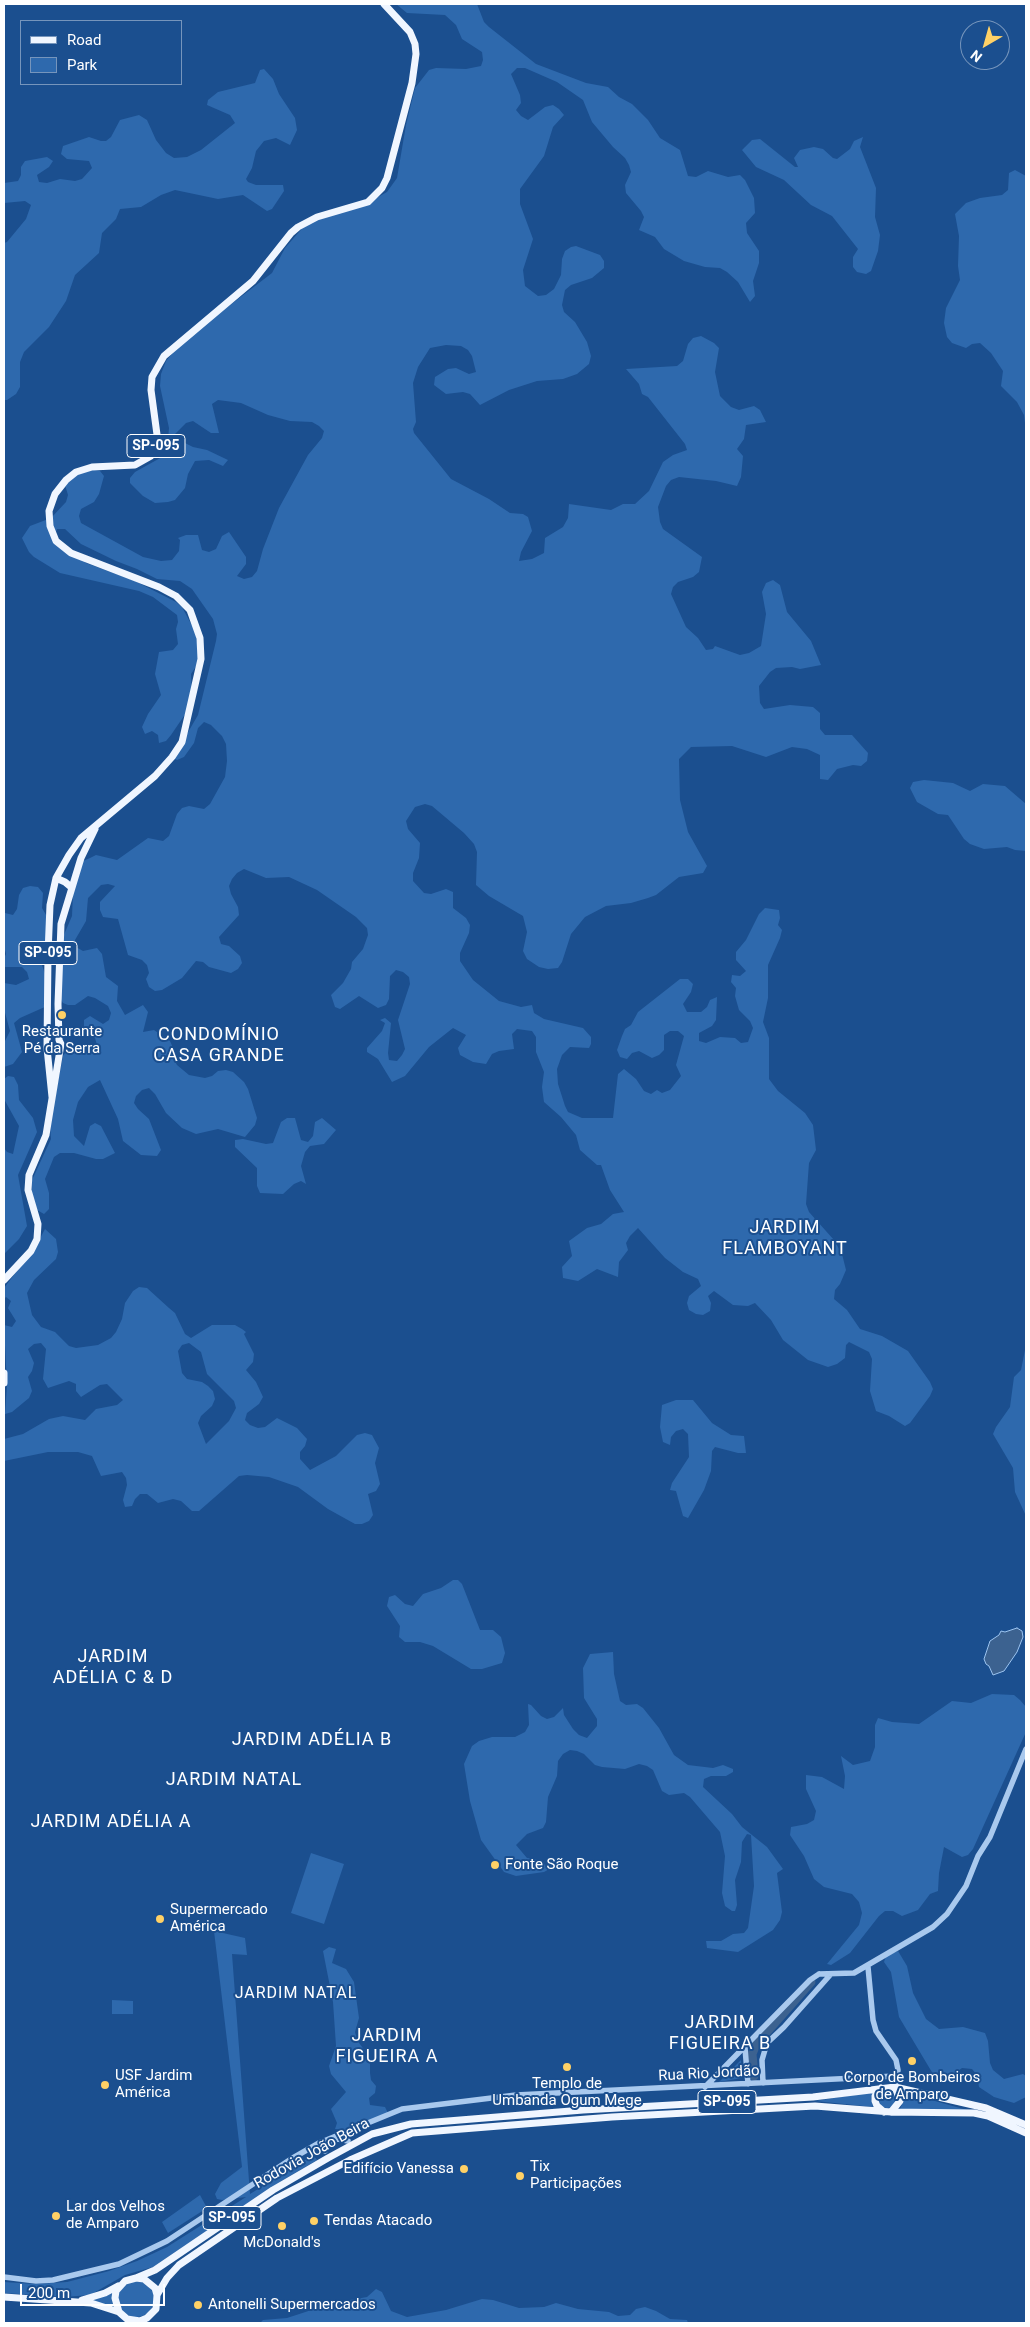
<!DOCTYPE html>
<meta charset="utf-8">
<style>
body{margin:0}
#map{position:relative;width:1030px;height:2327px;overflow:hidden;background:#1b4f8f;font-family:Roboto,sans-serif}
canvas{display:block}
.frame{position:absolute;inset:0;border:5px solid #fff;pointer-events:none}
.legend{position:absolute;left:20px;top:20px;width:162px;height:65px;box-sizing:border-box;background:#1b4f8f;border:1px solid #7695bc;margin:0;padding:6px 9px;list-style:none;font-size:15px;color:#fff}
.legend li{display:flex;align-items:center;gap:10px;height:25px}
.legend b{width:25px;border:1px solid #7695bc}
.north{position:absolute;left:960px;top:20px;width:50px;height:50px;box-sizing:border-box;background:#1b4f8f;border:1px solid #7695bc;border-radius:50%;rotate:218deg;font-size:14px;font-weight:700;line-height:20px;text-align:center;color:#fff}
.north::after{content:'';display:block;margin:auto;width:18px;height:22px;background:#ffd166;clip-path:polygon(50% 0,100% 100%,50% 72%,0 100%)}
.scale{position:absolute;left:20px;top:2284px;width:145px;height:22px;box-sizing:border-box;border:2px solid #fff;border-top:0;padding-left:6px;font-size:15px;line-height:18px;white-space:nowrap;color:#fff;-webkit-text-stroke:4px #1b4f8f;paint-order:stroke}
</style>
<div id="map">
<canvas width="1030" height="2327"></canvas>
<div class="frame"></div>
<ul class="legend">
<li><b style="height:6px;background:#f0f6ff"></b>Road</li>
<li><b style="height:14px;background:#2e69ad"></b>Park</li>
</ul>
<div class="north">N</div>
<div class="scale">200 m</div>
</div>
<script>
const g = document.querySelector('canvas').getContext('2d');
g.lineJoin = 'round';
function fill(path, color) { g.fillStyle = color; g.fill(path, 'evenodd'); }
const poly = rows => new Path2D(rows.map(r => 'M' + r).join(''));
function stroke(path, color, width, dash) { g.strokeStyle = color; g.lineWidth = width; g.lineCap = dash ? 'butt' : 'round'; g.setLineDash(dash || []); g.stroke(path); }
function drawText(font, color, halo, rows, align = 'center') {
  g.font = font + ' Roboto,sans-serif'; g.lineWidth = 4; g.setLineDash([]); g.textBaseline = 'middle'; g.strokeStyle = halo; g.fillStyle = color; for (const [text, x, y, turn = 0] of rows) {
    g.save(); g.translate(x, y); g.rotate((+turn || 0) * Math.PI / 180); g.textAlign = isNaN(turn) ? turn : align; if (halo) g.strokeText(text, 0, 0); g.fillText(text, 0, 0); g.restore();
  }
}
const green = poly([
 [396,4,477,4,484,22,489,27,536,64,586,83,608,87,619,97,632,104,648,120,660,138,680,150,688,176,696,177,708,171,728,177,740,175,745,180,754,198,755,213,746,223,747,233,759,251,759,263,753,281,755,296,750,302,738,282,727,272,720,268,705,267,684,261,664,249,655,237,639,230,644,217,641,211,626,193,625,185,631,172,629,165,625,158,613,147,592,122,583,100,557,82,525,68,517,68,511,74,520,95,521,103,516,110,521,116,528,120,545,107,553,105,559,109,564,115,553,127,544,156,520,189,520,204,533,239,523,270,525,286,538,296,546,295,554,289,561,275,562,259,565,251,571,247,576,246,600,255,604,261,604,268,592,278,571,285,565,290,562,305,564,312,575,322,587,342,591,356,589,364,577,374,563,379,537,381,509,390,480,405,470,394,463,392,446,394,434,385,435,377,448,369,456,368,469,374,476,372,472,356,468,350,461,346,446,345,430,348,418,367,413,383,416,422,413,429,414,433,451,479,489,499,510,513,523,514,528,517,532,531,521,552,519,561,532,559,544,553,545,538,563,527,568,518,569,504,611,510,623,504,635,504,649,491,663,462,673,455,687,450,685,444,648,397,642,394,639,384,626,369,677,366,683,361,688,344,693,338,701,336,714,343,719,348,715,372,720,396,731,407,739,410,754,406,760,410,766,422,746,425,744,439,737,449,743,456,741,477,737,486,716,481,679,477,671,480,666,486,658,507,660,522,663,529,702,557,699,572,693,577,678,582,673,587,671,594,686,627,698,638,706,650,713,649,715,646,740,655,749,653,761,646,766,614,762,592,766,583,773,580,780,585,787,612,811,641,821,665,800,669,792,667,776,668,770,672,759,686,760,703,764,709,790,705,813,707,820,713,820,729,825,735,852,735,868,753,867,761,861,766,853,765,837,769,828,780,820,779,820,755,807,749,792,747,766,757,732,746,691,747,679,759,680,800,688,832,707,866,703,873,679,877,656,895,648,898,631,903,606,906,585,917,571,934,562,962,558,968,548,969,539,967,527,959,523,951,527,932,523,916,489,896,476,885,477,852,474,844,464,833,432,806,425,804,415,807,406,821,408,829,420,843,419,858,413,873,413,881,424,893,431,894,446,889,453,892,453,908,466,918,470,925,469,933,460,953,460,961,473,980,499,1001,521,1007,532,1005,534,1013,544,1019,583,1028,591,1037,591,1044,589,1048,570,1047,562,1055,557,1069,558,1084,565,1106,568,1112,582,1118,613,1118,618,1074,624,1069,636,1079,644,1091,651,1094,657,1090,662,1093,670,1090,681,1076,676,1065,684,1036,678,1031,670,1031,664,1035,664,1050,659,1055,652,1058,639,1051,632,1053,627,1059,620,1057,617,1050,622,1036,625,1029,631,1025,638,1012,680,979,688,979,693,984,691,992,683,1004,687,1012,701,1012,707,1007,710,1000,717,997,716,1020,712,1026,699,1033,699,1041,706,1043,720,1037,735,1038,741,1043,748,1042,753,1028,750,1021,739,1010,735,996,736,988,731,982,732,975,740,976,746,971,736,960,736,952,746,940,759,914,765,908,779,910,780,918,778,925,782,930,780,938,768,965,768,998,763,1022,769,1038,769,1079,778,1091,805,1113,813,1125,816,1150,809,1163,806,1204,809,1212,834,1240,842,1254,846,1270,840,1284,835,1290,834,1299,847,1310,860,1329,882,1336,908,1351,930,1382,933,1389,930,1396,910,1423,905,1426,889,1416,876,1411,870,1391,872,1359,869,1352,849,1342,846,1345,845,1358,837,1364,828,1367,808,1360,783,1340,771,1320,755,1303,748,1306,733,1305,714,1291,708,1296,711,1303,710,1311,703,1315,696,1314,689,1310,687,1303,689,1296,701,1286,698,1279,683,1272,665,1258,638,1228,630,1236,626,1243,628,1250,619,1262,618,1277,597,1269,578,1281,563,1278,562,1267,572,1256,569,1241,587,1228,601,1224,613,1214,624,1212,610,1190,601,1165,597,1165,580,1150,576,1135,561,1117,544,1102,542,1087,544,1072,536,1052,536,1037,532,1031,517,1029,512,1034,514,1049,499,1051,492,1054,486,1064,473,1062,460,1055,458,1048,466,1035,453,1028,429,1047,405,1076,392,1082,378,1059,367,1052,367,1048,382,1031,385,1023,380,1020,385,1018,391,1023,388,1053,389,1060,397,1061,402,1055,405,1049,398,1020,410,984,409,977,403,972,396,970,390,976,389,999,386,1005,378,1008,359,996,340,1009,335,1007,331,995,343,983,351,969,352,962,363,949,368,935,367,928,356,917,317,890,289,877,266,878,244,869,237,873,232,879,229,886,231,894,238,907,239,915,219,937,221,944,229,946,240,956,242,963,238,969,231,973,209,967,203,962,196,961,182,978,162,990,155,991,149,987,146,979,149,973,147,965,142,960,128,955,118,919,103,917,100,910,100,902,115,886,108,884,101,885,88,898,86,921,75,940,76,947,83,951,97,948,102,954,106,977,118,986,117,1001,125,1015,143,1005,148,1012,143,1032,154,1030,170,1041,173,1048,171,1054,177,1065,189,1075,205,1078,212,1076,218,1071,226,1070,233,1072,244,1082,248,1089,257,1118,255,1125,245,1137,218,1129,196,1134,182,1128,166,1113,155,1094,149,1088,142,1090,136,1096,134,1103,138,1109,149,1119,161,1150,157,1156,141,1155,123,1141,118,1119,100,1080,88,1087,78,1102,73,1120,74,1136,84,1146,90,1126,95,1123,101,1126,115,1153,103,1159,96,1159,74,1153,60,1153,54,1157,45,1179,49,1193,49,1209,44,1214,37,1210,32,1194,32,1180,51,1139,50,1124,63,1056,67,1050,75,1047,97,1045,95,1038,84,1027,84,1020,90,1016,103,1024,109,1020,111,1013,108,1006,95,998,88,996,75,1005,68,1005,63,1003,59,996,63,937,72,916,73,893,71,879,73,872,83,861,90,858,96,855,117,860,148,838,163,841,169,836,177,814,182,808,189,806,204,809,210,804,225,777,227,761,226,744,222,736,211,725,204,722,198,728,194,743,184,757,177,760,173,758,198,715,216,641,217,634,213,619,192,589,180,581,157,579,137,569,116,561,81,544,65,529,57,529,55,536,86,563,135,581,176,602,182,607,196,633,199,662,191,674,192,697,188,710,171,735,166,741,159,743,158,735,152,731,145,734,142,727,148,714,161,695,155,674,159,652,173,650,178,644,176,629,178,622,177,615,153,597,139,591,60,573,34,557,29,552,22,538,30,526,51,518,66,502,68,495,65,485,76,474,90,469,100,471,104,476,99,494,94,502,81,509,79,516,81,523,143,557,161,561,172,560,179,551,180,540,178,538,186,535,198,535,202,550,209,552,216,549,222,536,229,532,246,557,246,564,237,576,244,579,252,577,257,571,263,549,279,508,308,455,322,438,324,431,319,426,312,422,290,421,268,415,241,403,218,400,212,404,219,433,211,433,193,421,186,423,175,434,179,440,193,447,207,450,228,460,223,466,209,460,195,461,188,474,185,488,175,500,168,502,155,503,143,496,130,483,130,478,135,472,162,457,167,450,169,428,160,386,161,374,166,361,183,341,272,273,285,248,306,224,369,202,387,192,397,178,406,125,415,88,429,70,436,68,466,69,481,66,483,60,482,52,462,39,456,25,445,15,407,13],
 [264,69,273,79,279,94,295,118,297,130,290,145,276,138,264,141,256,151,252,168,246,179,248,182,256,185,283,185,284,191,272,209,267,211,243,195,218,199,175,190,161,195,141,207,120,209,116,219,102,233,99,253,75,275,66,301,49,327,24,352,20,362,20,387,16,394,7,400,4,400,4,243,7,242,26,219,31,205,25,201,4,203,4,183,18,181,21,175,21,167,25,161,47,157,53,161,49,167,37,175,39,182,47,183,60,179,75,181,82,179,92,168,89,161,67,159,61,154,63,146,89,137,101,141,106,141,111,137,120,120,139,115,147,120,156,140,166,153,174,158,187,157,201,150,235,123,230,115,207,105,208,100,218,92,255,83,260,70],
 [863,137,860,147,876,188,875,217,880,235,878,251,871,271,866,274,857,272,853,267,853,257,858,249,832,216,811,205,784,180,756,167,742,150,752,140,760,139,795,167,798,167,794,158,800,150,814,147,823,149,833,158,837,159,850,149,854,141],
 [1015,170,1026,176,1026,431,1024,415,1017,402,1001,386,1003,371,991,353,980,343,972,344,966,348,952,343,947,337,944,323,946,308,960,280,958,266,959,236,955,214,966,203,980,198,1002,195,1008,190,1009,173],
 [924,780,953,783,970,791,983,784,1005,786,1026,804,1026,851,1015,850,1007,847,984,849,970,844,964,839,948,815,938,814,917,802,910,788,913,782],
 [30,886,38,887,43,893,42,908,49,920,48,935,39,956,51,992,51,999,47,1006,20,1018,14,1023,22,1052,13,1064,4,1067,4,1043,10,1031,4,1009,4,983,16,985,29,979,27,972,22,967,4,967,4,958,6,954,4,946,4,908,5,913,13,915,17,909,19,895,23,888],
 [8,1076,14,1077,18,1085,19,1100,33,1118,37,1132,18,1175,27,1226,19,1239,4,1254,4,1148,7,1152,13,1154,19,1126,4,1099,4,1079],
 [287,1118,295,1118,301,1140,308,1142,313,1136,315,1122,322,1118,336,1130,324,1144,310,1146,305,1152,301,1166,306,1184,301,1181,294,1184,283,1194,260,1193,257,1186,257,1168,235,1147,235,1140,243,1139,266,1144,273,1143,281,1122],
 [45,1229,56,1239,58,1252,56,1259,34,1280,27,1293,32,1315,41,1327,55,1332,69,1346,76,1348,98,1345,111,1338,116,1332,122,1319,125,1303,133,1291,139,1287,147,1288,169,1308,175,1313,185,1334,191,1338,212,1325,235,1325,242,1329,246,1332,244,1334,254,1354,253,1362,246,1370,256,1382,263,1397,259,1404,247,1413,245,1420,250,1425,258,1428,265,1427,277,1418,297,1428,307,1439,305,1446,300,1452,300,1459,310,1470,336,1456,357,1435,365,1433,372,1435,379,1448,375,1463,380,1484,376,1491,368,1494,373,1515,369,1521,362,1524,355,1524,328,1509,298,1487,269,1477,247,1475,239,1476,199,1511,192,1511,181,1501,173,1499,158,1503,147,1494,140,1494,135,1499,132,1506,125,1507,123,1500,127,1485,126,1478,122,1472,101,1476,92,1456,78,1452,48,1452,4,1461,4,1439,23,1434,49,1419,63,1416,85,1420,96,1409,117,1405,123,1400,107,1384,100,1385,81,1397,76,1391,76,1384,69,1381,48,1388,43,1379,46,1349,41,1343,34,1344,28,1349,34,1363,32,1371,28,1377,32,1391,29,1398,12,1412,5,1414,7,1385,4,1325,12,1327,16,1321,8,1308,11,1301,6,1297,4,1299,4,1288,36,1246],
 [189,1343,201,1352,207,1374,234,1401,236,1408,229,1421,206,1444,198,1423,201,1416,212,1406,215,1399,213,1391,208,1386,202,1382,187,1379,182,1373,178,1351,182,1345],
 [1026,1345,1026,1516,1015,1492,1013,1468,993,1434,996,1427,1010,1407,1014,1377,1021,1370],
 [676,1400,693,1400,712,1423,731,1435,744,1436,746,1453,738,1453,715,1447,712,1451,711,1471,704,1490,688,1518,683,1516,676,1491,670,1490,672,1483,689,1457,688,1434,683,1429,676,1431,671,1437,670,1445,663,1442,660,1427,662,1405],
 [453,1580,458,1580,462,1584,480,1630,493,1630,501,1637,505,1653,502,1663,482,1669,471,1669,433,1646,420,1642,405,1642,399,1637,400,1626,387,1606,389,1597,395,1595,405,1604,413,1606,423,1594,441,1588],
 [613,1652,614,1674,620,1701,626,1705,637,1704,643,1708,659,1728,674,1755,688,1765,713,1768,723,1765,733,1769,733,1772,726,1776,711,1776,704,1779,703,1787,732,1814,742,1827,767,1847,783,1869,777,1873,782,1912,780,1920,773,1930,738,1952,707,1948,706,1941,721,1941,733,1934,744,1933,748,1928,754,1886,751,1835,747,1834,742,1842,741,1862,735,1880,737,1905,735,1911,732,1911,725,1906,722,1893,725,1856,720,1832,690,1797,684,1793,669,1795,662,1791,653,1770,647,1766,639,1764,625,1769,602,1767,595,1765,584,1754,577,1751,570,1750,563,1754,558,1761,557,1776,548,1797,546,1822,543,1828,527,1834,516,1845,527,1858,535,1859,551,1868,544,1872,516,1876,504,1872,481,1840,470,1801,464,1764,472,1746,479,1741,492,1737,515,1737,525,1732,529,1725,528,1704,531,1705,541,1716,547,1719,554,1717,563,1708,564,1715,573,1729,579,1735,587,1738,597,1726,597,1719,584,1698,583,1668,590,1654],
 [992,1694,1014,1695,1020,1700,1026,1707,1026,1732,973,1849,968,1855,962,1857,944,1847,939,1873,938,1891,930,1894,918,1910,902,1916,893,1911,885,1911,879,1916,850,1953,831,1965,827,1964,859,1925,862,1913,859,1902,852,1894,824,1887,814,1879,804,1856,790,1835,791,1827,807,1824,814,1820,816,1811,806,1789,806,1775,822,1777,844,1789,845,1776,841,1756,853,1765,870,1761,875,1747,875,1725,878,1718,892,1722,919,1724,952,1701,971,1703],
 [311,1853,344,1864,324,1924,291,1913],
 [214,1931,245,1938,247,1955,232,1954,250,2194,313,2155,317,2160,283,2180,153,2267,125,2275,90,2295,64,2297,4,2293,4,2282,35,2284,67,2282,109,2271,137,2261,167,2247,246,2197,222,2200,217,2199,215,2194,221,2183,242,2167],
 [329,1947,336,1949,332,1963,346,1969,354,1982,359,2018,355,2032,357,2040,370,2058,370,2073,371,2080,376,2086,375,2093,369,2098,370,2105,385,2107,388,2113,348,2130,335,2129,337,2123,331,2109,346,2092,331,2074,329,2066,336,2046,333,2002,323,1951],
 [898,1951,907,1966,913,1993,926,2019,939,2029,963,2027,985,2033,988,2041,990,2063,993,2070,1004,2079,1023,2074,1026,2076,1026,2097,1014,2103,994,2097,979,2087,977,2075,972,2069,962,2068,951,2076,936,2079,899,2017,891,1972,884,1962,886,1956],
 [112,2000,133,2001,133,2014,112,2014],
 [741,2060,742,2078,719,2082],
 '879 2100a8 8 0 1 1 16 0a8 8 0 1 1-16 0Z',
 [873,2092,871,2098,873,2107,815,2101],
 [902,2093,928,2099,967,2110,900,2109,904,2100],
 [200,2195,207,2208,168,2233,162,2222],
 '118 2299a18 18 0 1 1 36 0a18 18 0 1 1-36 0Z',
 [376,2289,382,2292,391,2311,407,2317,446,2310,482,2299,493,2300,519,2308,544,2307,556,2303,578,2309,609,2312,618,2316,630,2315,636,2309,645,2307,656,2311,670,2319,687,2320,688,2323,260,2323,263,2320,287,2318,333,2303,367,2297],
 [113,2291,114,2307,83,2301]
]);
const water = poly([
 [1017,1628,1022,1631,1023,1637,1017,1652,1004,1671,993,1675,989,1666,986,1664,984,1659,990,1641,999,1635,1001,1631,1005,1632,1017,1628]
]);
const river = poly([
 [754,2076,752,2054,756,2044,811,1982]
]);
const minor = poly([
 [868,1967,873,2020,876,2031,896,2060,898,2070,895,2087],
 [819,1974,854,1973,933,1927,947,1914,966,1886,978,1856,990,1837,1026,1749],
 [745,2048,748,2084],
 [763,2083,762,2060,767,2043,784,2027,831,1974],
 [705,2087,810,1980,819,1974],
 [325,2151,332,2141,338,2139,348,2141],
 [4,2277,36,2281,53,2280,119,2264,167,2241,291,2159,319,2143,402,2109,516,2095,896,2076]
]);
const major = poly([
 [56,878,65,882,71,887],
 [52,1097,47,1048,48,954,50,905,56,878,69,855,81,838,155,776,172,757,182,742,201,659,200,638,190,610,176,596,159,587,71,553,56,541,50,526,49,511,55,494,66,480,76,472,92,467,135,465,151,456,158,442,151,390,152,377,164,356,253,281,291,233,298,227,317,217,368,202,382,188,387,178,412,83,416,54,415,44,410,32,384,4],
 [4,1280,31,1251,37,1239,38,1224,28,1190,29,1175,46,1135,61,1044,59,1040,58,1004,61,924,81,858,95,829],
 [4,1373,4,1383],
 [881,2088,875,2096,875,2101,877,2106,884,2112],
 [891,2112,900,2101,895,2087],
 [136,2278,155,2270,273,2190,328,2158,372,2134,411,2124,583,2110,813,2097,895,2087,986,2108,1026,2125],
 [157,2295,167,2278,179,2265,277,2198,350,2160,412,2133,612,2117,815,2106,891,2112,974,2113,988,2116,1026,2133],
 [4,2297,91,2303,119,2312,127,2319,140,2321,147,2318,156,2309,157,2295,155,2288,144,2279,136,2278,125,2281,116,2291,115,2298,119,2312],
 [82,2300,105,2293,118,2286]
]);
const markers = [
 [62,1015,5,"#ffd166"],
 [495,1865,5,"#ffd166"],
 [160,1919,5,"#ffd166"],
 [912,2061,5,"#ffd166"],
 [567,2067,5,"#ffd166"],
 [105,2085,5,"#ffd166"],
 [464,2169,5,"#ffd166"],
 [520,2176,5,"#ffd166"],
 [56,2216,5,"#ffd166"],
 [314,2221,5,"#ffd166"],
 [282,2226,5,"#ffd166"],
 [198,2305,5,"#ffd166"]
];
const shields = [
 [156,446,58],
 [48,953,58],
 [727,2102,58],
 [232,2218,58]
];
const shieldNames = [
 ["SP-095",156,446],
 ["SP-095",48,953],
 ["SP-095",727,2102],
 ["SP-095",232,2218]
];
const poiNames = [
 ["Restaurante",62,1032,"center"],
 ["Pé da Serra",62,1049,"center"],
 ["Fonte São Roque",505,1865],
 ["Supermercado",170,1910],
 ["América",170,1927],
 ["USF Jardim",115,2076],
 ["América",115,2093],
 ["Corpo de Bombeiros",912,2078,"center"],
 ["de Amparo",912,2095,"center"],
 ["Templo de",567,2084,"center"],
 ["Umbanda Ogum Mege",567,2101,"center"],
 ["Tix",530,2167],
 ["Participações",530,2184],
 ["Edifício Vanessa",454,2169,"right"],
 ["Lar dos Velhos",66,2207],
 ["de Amparo",66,2224],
 ["Tendas Atacado",324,2221],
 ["McDonald's",282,2243,"center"],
 ["Antonelli Supermercados",208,2305]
];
const streetNames = [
 ["Rua Rio Jordão",709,2074,-3],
 ["Rodovia João Beira",312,2154,-29]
];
const neighbourhoodNames = [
 ["JARDIM NATAL",296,1994]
];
const quarterNames = [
 ["CONDOMÍNIO",219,1035],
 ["CASA GRANDE",219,1056],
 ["JARDIM",785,1228],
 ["FLAMBOYANT",785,1249],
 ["JARDIM",113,1657],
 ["ADÉLIA C & D",113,1678],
 ["JARDIM ADÉLIA B",312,1740],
 ["JARDIM NATAL",234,1780],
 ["JARDIM ADÉLIA A",111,1822],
 ["JARDIM",720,2023],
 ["FIGUEIRA B",720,2044],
 ["JARDIM",387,2036],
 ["FIGUEIRA A",387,2057]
];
fill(green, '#2e69ad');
fill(water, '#3c6290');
stroke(water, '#9cc4f0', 1);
stroke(river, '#3c6290', 9);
stroke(minor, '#a9c9ee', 5.5);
stroke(major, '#f0f6ff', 7);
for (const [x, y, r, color] of markers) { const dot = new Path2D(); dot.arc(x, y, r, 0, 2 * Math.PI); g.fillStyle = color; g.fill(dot); stroke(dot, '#1b4f8f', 2); }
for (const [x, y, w] of shields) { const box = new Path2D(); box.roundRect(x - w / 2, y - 11.5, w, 23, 4); g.fillStyle = '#1b4f8f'; g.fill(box); stroke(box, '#fff', 1); }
drawText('bold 14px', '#fff', null, shieldNames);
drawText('15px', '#fff', '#1b4f8f', poiNames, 'left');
drawText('15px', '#fff', '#1b4f8f', streetNames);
g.letterSpacing = '1px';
drawText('16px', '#fff', '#1b4f8f', neighbourhoodNames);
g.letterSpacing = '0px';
g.letterSpacing = '1px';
drawText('18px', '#fff', '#1b4f8f', quarterNames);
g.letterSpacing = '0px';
</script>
